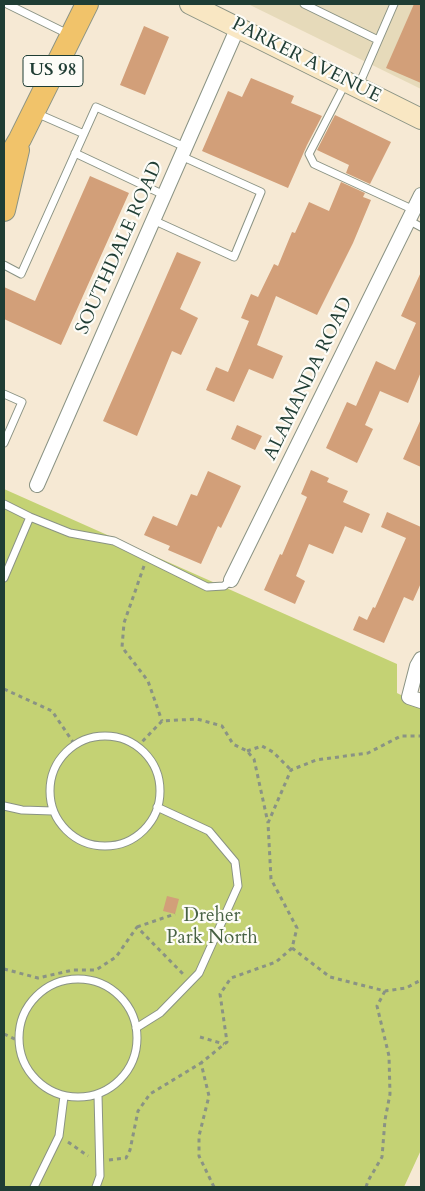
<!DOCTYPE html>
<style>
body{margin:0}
#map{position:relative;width:425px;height:1191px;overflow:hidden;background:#f6e9d4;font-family:Cardo,serif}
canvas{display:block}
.frame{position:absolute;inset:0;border:5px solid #1f3d34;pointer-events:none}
</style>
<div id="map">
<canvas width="425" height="1191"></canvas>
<div class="frame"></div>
</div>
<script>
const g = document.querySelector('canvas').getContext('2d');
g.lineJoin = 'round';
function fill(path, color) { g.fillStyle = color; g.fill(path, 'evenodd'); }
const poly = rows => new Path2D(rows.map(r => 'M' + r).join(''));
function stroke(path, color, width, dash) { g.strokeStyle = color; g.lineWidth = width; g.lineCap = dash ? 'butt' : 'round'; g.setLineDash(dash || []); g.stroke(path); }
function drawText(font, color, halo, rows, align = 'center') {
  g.font = font + ' Cardo,serif'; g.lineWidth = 4.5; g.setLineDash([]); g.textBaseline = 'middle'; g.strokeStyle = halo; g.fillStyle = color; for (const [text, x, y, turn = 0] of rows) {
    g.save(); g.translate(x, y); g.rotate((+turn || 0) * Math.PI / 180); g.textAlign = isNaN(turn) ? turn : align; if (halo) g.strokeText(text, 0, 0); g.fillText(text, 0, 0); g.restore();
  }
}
const built = poly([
 [248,4,421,4,421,89]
]);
const green = poly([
 [4,489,397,664,397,693,421,705,421,1150,404,1187,4,1187]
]);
const building = poly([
 [414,4,421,4,421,83,386,68],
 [144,26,169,37,145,95,120,85],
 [251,78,294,96,291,103,322,116,307,145,288,188,202,151,228,91,242,97],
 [335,115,391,142,370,184,346,173,349,165,317,150],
 [90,176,129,193,61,345,4,319,4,287,35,301],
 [341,182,365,193,363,197,371,200,353,243,317,315,276,296,257,345,283,356,273,379,249,369,234,402,206,390,216,367,228,372,249,321,241,318,251,294,258,297,274,264,278,266,292,232,295,233,309,202,329,211],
 [177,252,201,262,180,309,198,318,181,355,172,351,137,436,103,421],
 [421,272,421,372,408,403,380,391,365,425,373,429,357,463,326,448,347,402,356,406,376,361,395,370,416,323,401,316],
 [421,419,421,467,403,459],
 [237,425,262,436,255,450,231,439],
 [311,470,329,478,327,482,348,491,343,502,370,514,362,533,345,526,333,554,309,544,296,576,305,581,295,604,264,590,280,554,282,555,307,497,301,494],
 [208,471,241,486,221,528,218,526,201,564,168,550,170,546,144,535,153,516,177,526,191,494,197,496],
 [387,512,421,527,421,583,413,601,404,597,384,643,353,630,359,616,367,620,373,607,375,608,406,538,381,527],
 [167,896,179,899,175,914,163,911]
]);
const path = poly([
 [144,566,124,623,122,647,148,681,162,721],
 [4,689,52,711,75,745],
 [137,747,162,721,197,719,222,726,233,744,247,751,254,759,268,823],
 [247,751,262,746,273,752,291,770],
 [137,927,175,914],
 [292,948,330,977,385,991,406,988,421,980],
 [4,969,38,978,73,970,96,970,116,957,137,927,184,975],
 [4,1034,19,1041],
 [200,1037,224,1044],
 [68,1142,88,1156],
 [109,1160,126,1158,130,1150,138,1111,150,1094,201,1063],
 [214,1187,199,1156,199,1136,209,1096,201,1063,227,1042,220,994,231,978,276,962,292,948,297,928,271,879,268,823,291,770,316,760,368,753,401,736,421,736],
 [366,1187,368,1181,382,1157,385,1120,390,1094,389,1056,377,1006,385,991]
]);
const lane = poly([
 [7,4,68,34],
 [304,4,378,40],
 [345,84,309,154,314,164,414,210],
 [358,87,394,4],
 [36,113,84,134],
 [75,153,164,195],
 [153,220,234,257,261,192,181,156],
 [408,220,421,227],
 [4,265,21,274,96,107,185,147],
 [4,394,22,402,4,443],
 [4,504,30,517,70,533,114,541,207,587,224,586,231,580],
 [4,578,30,517],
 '50 791a55 55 0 1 1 110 0a55 55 0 1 1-110 0Z',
 [4,806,22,810,53,811],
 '19 1038a59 59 0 1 1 118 0a59 59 0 1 1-118 0Z',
 [136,1028,160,1013,199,973,238,886,235,862,209,831,157,807],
 [34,1187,59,1136,64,1096],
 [96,1187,100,1176,98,1095]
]);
const street = poly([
 [37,485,238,27],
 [231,580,421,195],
 [421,659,417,666,409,697,421,701]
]);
const secondary = poly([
 [190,4,421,119]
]);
const primary = poly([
 [4,166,20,139,87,4],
 [4,210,18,150]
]);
const shields = [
 [53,71,60]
];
const shieldNames = [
 ["US 98",53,71]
];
const streetNames = [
 ["PARKER AVENUE",306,61,27],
 ["SOUTHDALE ROAD",120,248,-66],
 ["ALAMANDA ROAD",309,379,-64]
];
const parkNames = [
 ["Dreher",212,917],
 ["Park North",212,939]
];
fill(built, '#e6daba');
fill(green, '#c4d274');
fill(building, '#d29f79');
stroke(lane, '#8a9384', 9);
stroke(street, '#8a9384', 16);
stroke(secondary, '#8a9384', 22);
stroke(primary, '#8a9384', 24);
stroke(path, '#8a9384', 3, [4, 4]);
stroke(lane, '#fff', 7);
stroke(street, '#fff', 14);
stroke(secondary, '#f9e7c3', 20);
stroke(primary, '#f1c36a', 22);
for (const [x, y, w] of shields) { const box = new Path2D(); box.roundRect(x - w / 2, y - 15.5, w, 31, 4); g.fillStyle = '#fdfcf7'; g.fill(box); stroke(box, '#1f3d34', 1); }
drawText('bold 18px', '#1f3d34', null, shieldNames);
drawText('19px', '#1f3d34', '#fdfcf7', streetNames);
drawText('19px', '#486244', '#fdfcf7', parkNames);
</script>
